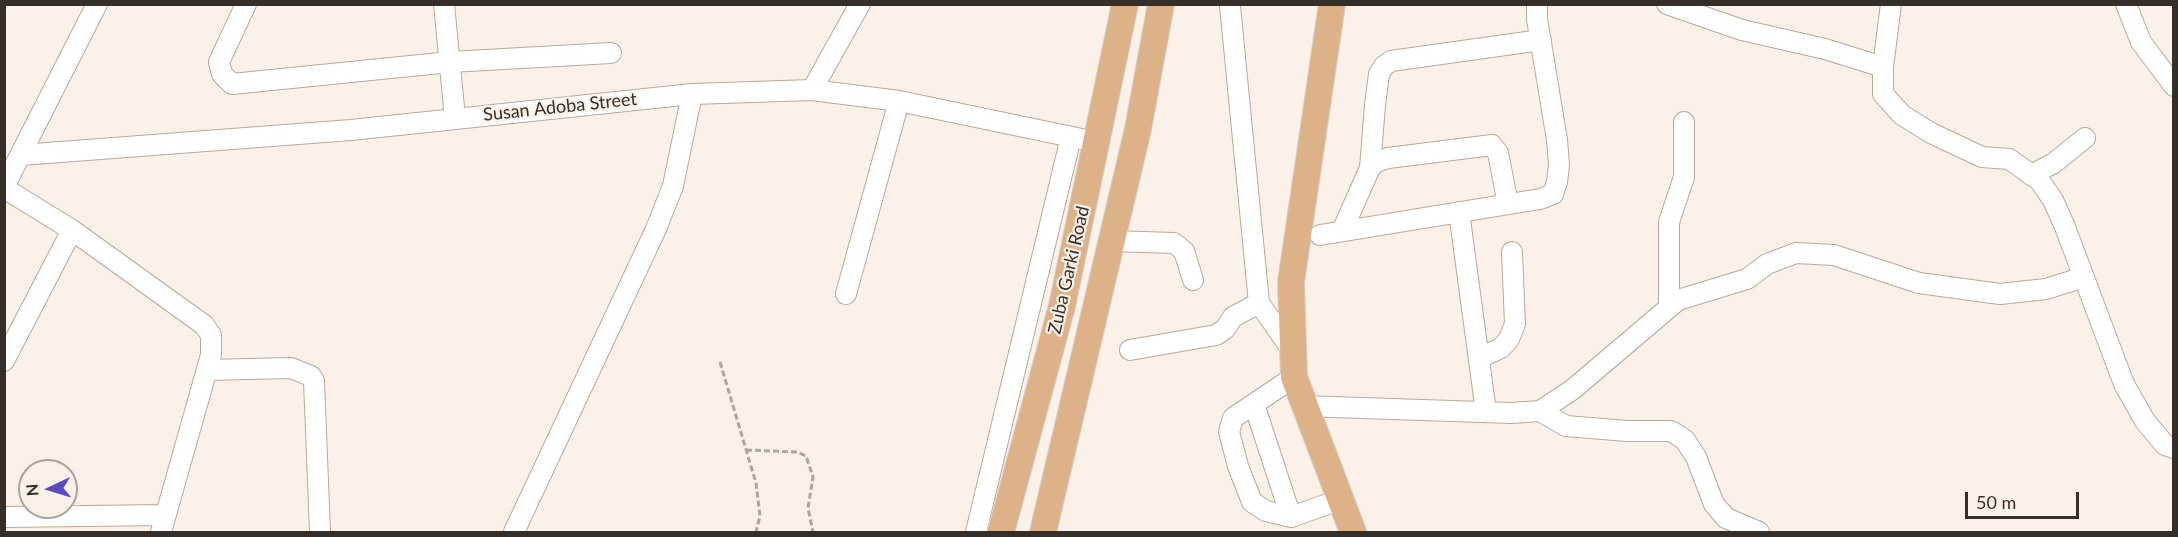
<!DOCTYPE html>
<style>
body{margin:0}
#map{position:relative;width:2178px;height:537px;overflow:hidden;background:#fcf1e8;font-family:Lato,sans-serif}
canvas{display:block}
.frame{position:absolute;inset:0;border:6px solid #362f29;pointer-events:none}
.north{position:absolute;left:18px;top:459px;width:60px;height:60px;box-sizing:border-box;background:#fcf1e8;border:2px solid #ada39c;border-radius:50%;rotate:266deg;font-size:16px;font-weight:700;line-height:24px;text-align:center;color:#362f29}
.north::after{content:'';display:block;margin:auto;width:21px;height:27px;background:#584cc3;clip-path:polygon(50% 0,100% 100%,50% 72%,0 100%)}
.scale{position:absolute;left:1965px;top:492px;width:114px;height:27px;box-sizing:border-box;border:3px solid #362f29;border-top:0;padding-left:8px;font-size:18px;line-height:21px;white-space:nowrap;color:#362f29;-webkit-text-stroke:4px #fcf1e8;paint-order:stroke}
</style>
<div id="map">
<canvas width="2178" height="537"></canvas>
<div class="frame"></div>
<div class="north">N</div>
<div class="scale">50 m</div>
</div>
<script>
const g = document.querySelector('canvas').getContext('2d');
g.lineJoin = 'round';
const poly = rows => new Path2D(rows.map(r => 'M' + r).join(''));
function stroke(path, color, width, dash) { g.strokeStyle = color; g.lineWidth = width; g.lineCap = dash ? 'butt' : 'round'; g.setLineDash(dash || []); g.stroke(path); }
function drawText(font, color, halo, rows, align = 'center') {
  g.font = font + ' Lato,sans-serif'; g.lineWidth = 4.5; g.setLineDash([]); g.textBaseline = 'middle'; g.strokeStyle = halo; g.fillStyle = color; for (const [text, x, y, turn = 0] of rows) {
    g.save(); g.translate(x, y); g.rotate((+turn || 0) * Math.PI / 180); g.textAlign = isNaN(turn) ? turn : align; if (halo) g.strokeText(text, 0, 0); g.fillText(text, 0, 0); g.restore();
  }
}
const path = poly([
 [720,362,756,483,760,516,756,532],
 [746,450,797,452,806,456,813,477,808,508,813,532]
]);
const minor = poly([
 [246,4,219,62,222,74,232,84,450,62,611,53],
 [444,4,455,118],
 [1667,4,1742,30,1825,49,1883,67],
 [1891,4,1883,67,1883,94,1902,115,1931,133,1982,157,2009,159,2039,180,2053,200,2065,227,2124,384,2145,421,2165,445,2174,448],
 [2126,4,2141,42,2174,86],
 [1230,6,1259,303,1294,353],
 [812,90,860,4],
 [21,155,351,130,692,94,812,90,899,101,1096,142],
 [1370,168,1375,105,1379,74,1384,66,1391,61,1541,40],
 [2031,175,2054,163,2085,138],
 [4,187,97,4],
 [4,188,72,230,204,325,211,335,211,355,161,532],
 [1459,212,1486,412],
 [1342,231,1370,168,1376,162,1388,158,1492,145,1498,153,1508,204],
 [1320,235,1540,199,1553,194,1557,182,1559,165,1557,140,1537,19,1537,4],
 [1112,241,1174,243,1184,251,1193,280],
 [846,294,899,101],
 [1669,306,1669,222,1684,177,1684,122],
 [1130,350,1216,335,1225,329,1233,317,1259,303],
 [1479,358,1501,348,1509,339,1515,324,1512,252],
 [4,361,72,230],
 [207,370,291,368,311,376,314,381,320,532],
 [1294,377,1233,418,1229,432,1238,466,1252,502,1266,511,1291,517,1339,500],
 [1254,404,1291,517],
 [1303,406,1511,413,1540,411,1572,390,1678,300,1747,279,1767,264,1796,253,1834,255,1919,283,2000,294,2046,289,2084,277],
 [1540,411,1566,426,1627,431,1671,431,1685,440,1696,457,1714,504,1726,518,1759,532],
 [4,517,165,515],
 [514,532,656,229,673,186,692,94],
 [976,532,1071,137]
]);
const major = poly([
 [1332,4,1291,282,1294,377,1353,532],
 [1001,532,1062,306,1125,4],
 [1043,532,1138,129,1161,4]
]);
const streetNames = [
 ["Susan Adoba Street",560,107,-6],
 ["Zuba Garki Road",1069,270,-77]
];
stroke(minor, '#baa99a', 22);
stroke(major, '#d3d1d0', 28);
stroke(path, '#afa59e', 3, [6, 3]);
stroke(minor, '#fff', 20);
stroke(major, '#ddb288', 26);
drawText('18px', '#362f29', '#fcf1e8', streetNames);
</script>
